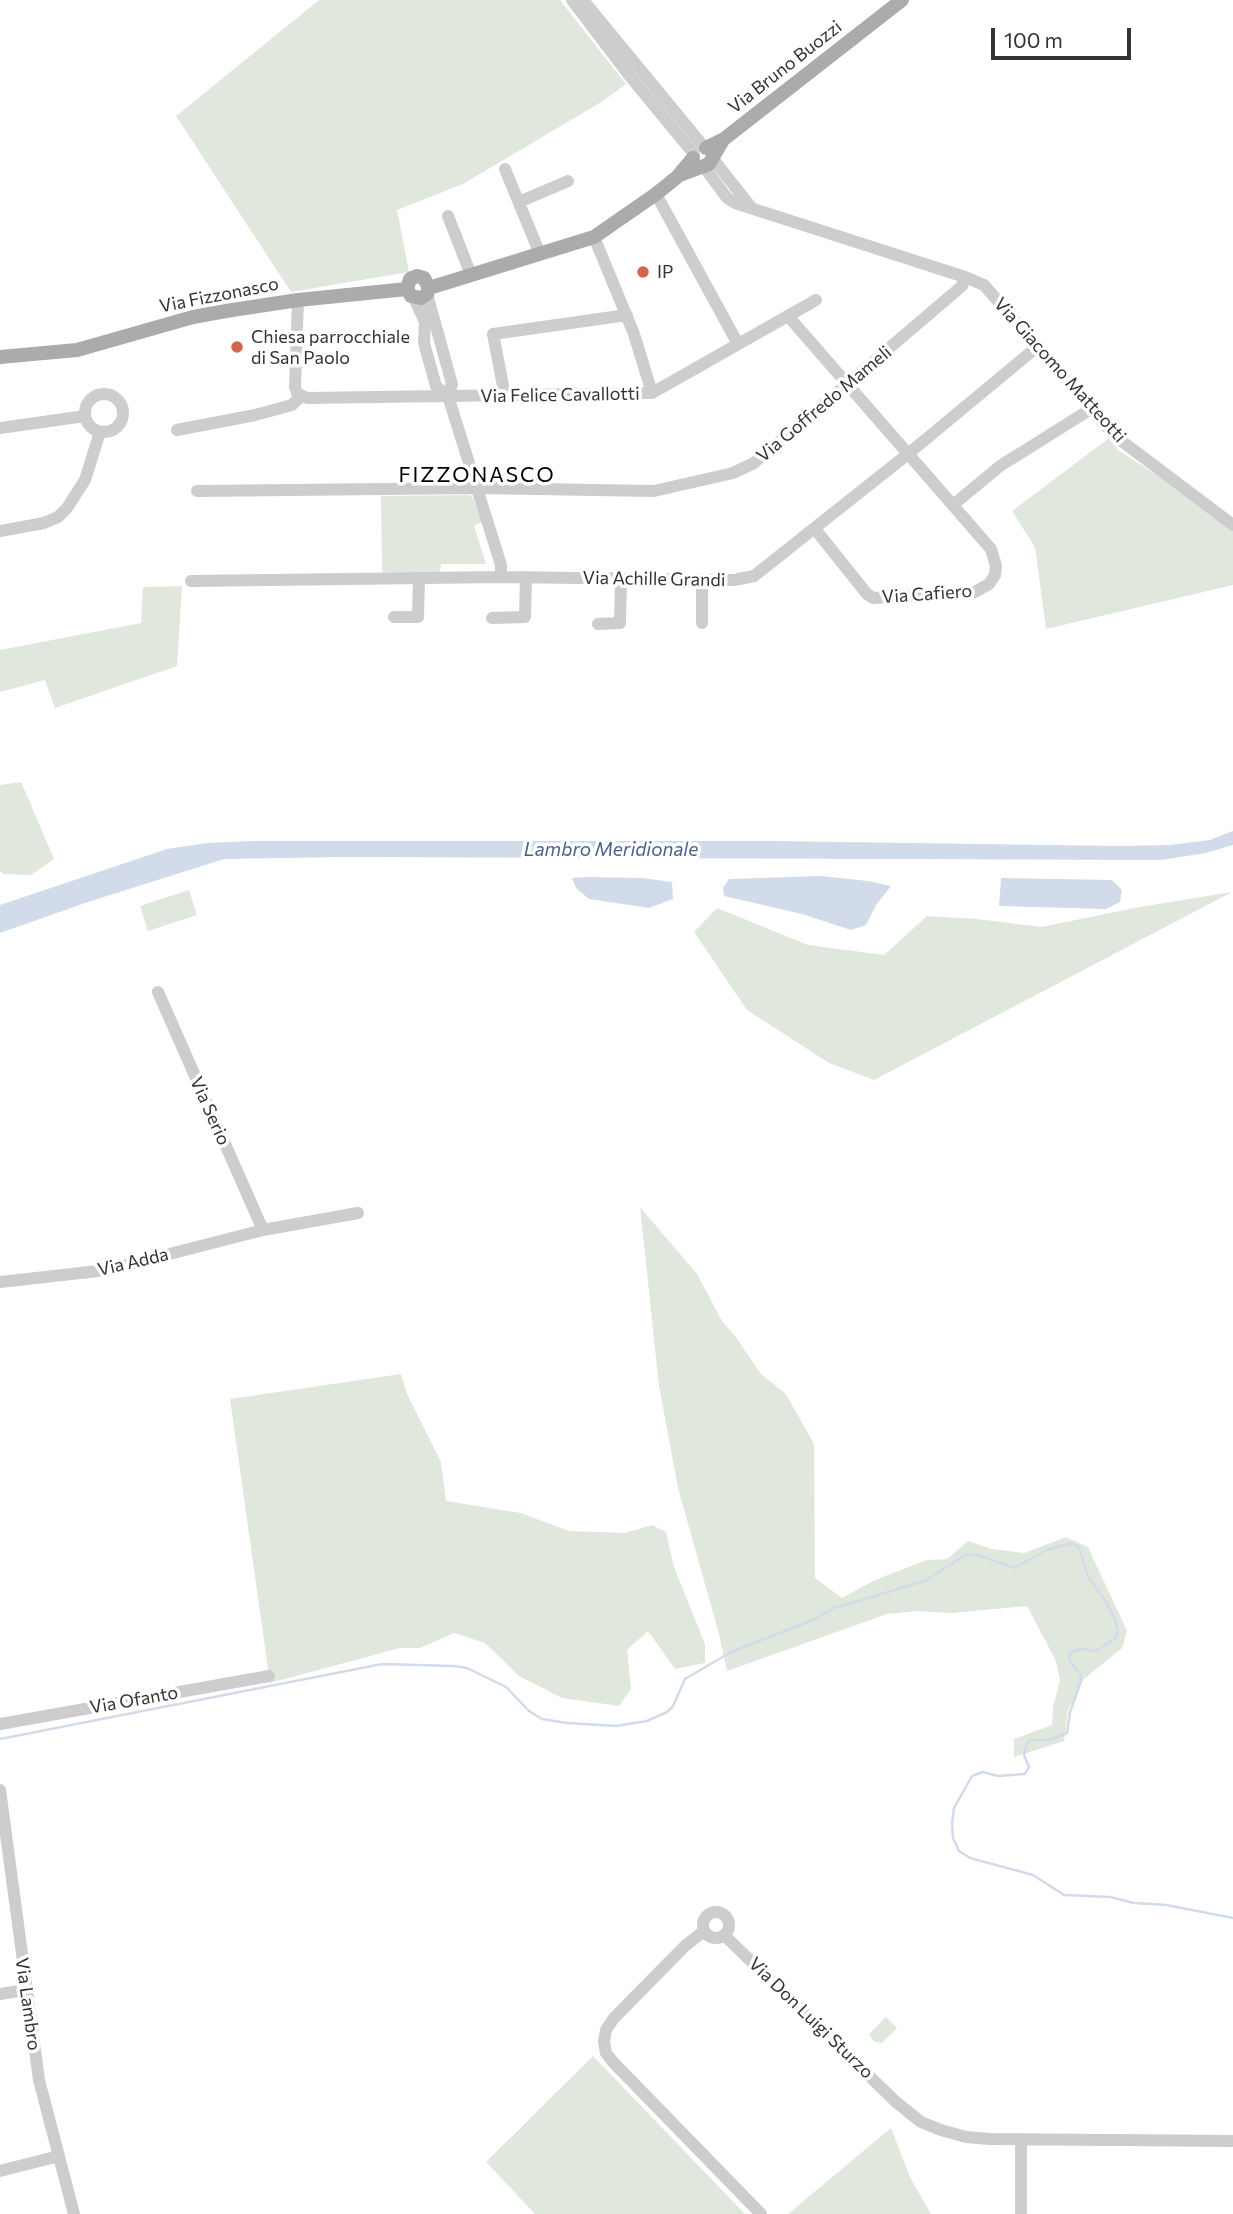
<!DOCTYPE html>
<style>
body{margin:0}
#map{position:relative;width:1233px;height:2214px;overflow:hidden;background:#fff;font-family:Commissioner,sans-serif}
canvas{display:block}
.scale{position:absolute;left:991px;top:28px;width:140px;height:32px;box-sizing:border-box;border:4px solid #333;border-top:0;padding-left:9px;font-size:21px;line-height:24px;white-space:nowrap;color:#333;-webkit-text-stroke:5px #fff;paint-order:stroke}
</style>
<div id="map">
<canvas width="1233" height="2214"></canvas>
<div class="scale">100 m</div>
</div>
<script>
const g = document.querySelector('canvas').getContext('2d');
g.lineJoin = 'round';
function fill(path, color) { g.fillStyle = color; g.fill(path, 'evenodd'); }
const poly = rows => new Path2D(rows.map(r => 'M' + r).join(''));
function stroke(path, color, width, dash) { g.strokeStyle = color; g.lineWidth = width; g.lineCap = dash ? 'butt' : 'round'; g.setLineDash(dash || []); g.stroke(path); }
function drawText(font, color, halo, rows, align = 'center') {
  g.font = font + ' Commissioner,sans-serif'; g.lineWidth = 7; g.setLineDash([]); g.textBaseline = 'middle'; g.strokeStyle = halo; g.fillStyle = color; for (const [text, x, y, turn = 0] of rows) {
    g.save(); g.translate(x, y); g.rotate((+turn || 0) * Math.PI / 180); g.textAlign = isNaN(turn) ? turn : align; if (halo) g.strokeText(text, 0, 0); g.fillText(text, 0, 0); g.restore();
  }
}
const green = poly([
 [319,0,560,0,626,84,603,101,463,184,397,210,409,272,291,292,176,116],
 [1109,438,1119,451,1184,492,1233,531,1233,585,1046,629,1035,547,1012,511],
 [470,495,473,498,482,522,474,526,486,564,441,564,440,573,382,572,381,496],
 [182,586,177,666,55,708,45,680,0,692,0,650,141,623,143,587],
 [21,782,54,859,31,875,3,874,0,871,0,785],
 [189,890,197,915,148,931,140,906],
 [1232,892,874,1080,829,1063,747,1010,694,932,717,908,808,945,884,955,927,916,977,919,1042,927,1134,908],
 [640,1207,697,1274,722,1321,735,1336,761,1374,786,1394,814,1444,815,1578,842,1598,875,1580,927,1560,947,1559,968,1541,992,1549,1024,1553,1066,1537,1088,1547,1127,1631,1122,1648,1083,1680,1068,1710,1064,1741,1014,1757,1014,1739,1052,1725,1053,1707,1060,1680,1056,1661,1027,1606,952,1613,917,1611,887,1614,727,1671,719,1634,678,1488,659,1386],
 [401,1374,407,1394,441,1462,446,1501,521,1513,569,1531,625,1533,652,1525,666,1532,674,1567,705,1644,705,1663,675,1669,648,1631,627,1650,631,1689,619,1706,562,1698,519,1676,485,1643,454,1633,420,1648,400,1648,270,1683,230,1399],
 [886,2017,897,2028,882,2043,874,2042,869,2034],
 [593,2056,745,2214,535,2214,486,2162],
 [891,2128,910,2177,931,2214,788,2214]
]);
const water = poly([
 [1233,831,1233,845,1206,853,1161,860,343,857,224,859,88,902,0,933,0,905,167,849,207,843,252,841,773,841,1120,846,1170,845,1210,840],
 [820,876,868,881,891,886,876,905,866,925,851,930,802,914,724,896,723,888,729,879],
 [585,877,643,878,672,882,673,899,649,908,589,899,576,888,572,878],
 [1001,878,1112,880,1122,890,1120,902,1106,909,999,906]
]);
const stream = poly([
 [0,1739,382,1664,454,1666,467,1668,506,1687,529,1711,542,1719,567,1723,616,1726,647,1721,667,1712,673,1706,685,1679,731,1652,813,1620,834,1608,925,1581,965,1555,979,1555,1014,1568,1047,1550,1072,1543,1079,1547,1088,1577,1105,1600,1114,1617,1118,1631,1116,1638,1096,1651,1081,1649,1071,1652,1069,1657,1070,1662,1080,1674,1081,1681,1070,1712,1067,1733,1050,1740,1031,1740,1027,1743,1024,1755,1029,1767,1025,1774,998,1776,983,1772,972,1776,954,1808,952,1824,953,1838,959,1851,970,1858,1033,1875,1064,1895,1110,1897,1134,1903,1166,1905,1233,1918]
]);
const minor = poly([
 [572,0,629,75,694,154],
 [583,0,704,147],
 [713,159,750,206],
 [704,167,727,198,735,203,965,277,984,285,1115,436,1233,525],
 [505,169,540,254],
 [656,194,738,344],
 [519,202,568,181],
 [448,216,471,275],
 [594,237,634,334,652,393],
 [414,298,425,322,424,343,436,386,448,396,452,384,427,294],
 [298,300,295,387,297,393,307,398,652,393,816,300],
 [788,316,991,549,996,566,995,575,989,584,975,592,873,598,867,594,815,529],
 '85 413a19 19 0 1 1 38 0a19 19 0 1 1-38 0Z',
 [448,396,501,565,501,577],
 [505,396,493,334,627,315],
 [0,428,85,416],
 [177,430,255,415,292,405,301,396],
 [197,491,477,488,654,491,733,473,754,463,847,384,962,286,965,277],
 [953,505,1000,466,1091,409],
 [0,531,44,523,58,517,67,508,85,480,100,432],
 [191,581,501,577,734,580,754,576,908,454,1037,347],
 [394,617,418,617,419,578],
 [492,618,525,617,526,577],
 [702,623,702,580],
 [598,624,620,623,621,579],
 [158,992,263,1230],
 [0,1282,107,1270,263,1230,358,1213],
 [0,1724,269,1676],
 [0,1790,39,2080,74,2214],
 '703 1925a13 13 0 1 1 26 0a13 13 0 1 1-26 0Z',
 [704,1931,685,1946,614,2018,606,2030,604,2042,606,2053,613,2062,761,2214],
 [724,1935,896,2102,921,2122,941,2130,966,2137,989,2139,1233,2141],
 [0,1994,25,1990],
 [1021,2139,1021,2214],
 [0,2171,59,2156]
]);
const major = poly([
 [706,148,724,139,902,0],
 [680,175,709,164,723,140],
 [407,289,411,296,421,298,427,294,429,288,594,237,656,194,677,177,693,158],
 [407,289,410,279,417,276,424,278,429,288],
 [0,357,77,350,193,317,226,311,298,300,407,289]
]);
const markers = [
 [643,272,7,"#d1664d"],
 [237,347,7,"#d1664d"]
];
const streetNames = [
 ["Via Bruno Buozzi",785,67,-38],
 ["Via Fizzonasco",219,295,-11],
 ["Via Giacomo Matteotti",1060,370,48],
 ["Via Felice Cavallotti",560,395,-1],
 ["Via Goffredo Mameli",824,404,-40],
 ["Via Achille Grandi",654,579,1],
 ["Via Cafiero",927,594,-4],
 ["Via Serio",210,1111,66],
 ["Via Adda",133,1262,-13],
 ["Via Ofanto",134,1700,-10],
 ["Via Lambro",28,2004,82],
 ["Via Don Luigi Sturzo",811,2018,44]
];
const poiNames = [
 ["IP",657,272],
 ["Chiesa parrocchiale",251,337],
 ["di San Paolo",251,358]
];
const waterNames = [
 ["Lambro Meridionale",611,850]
];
const quarterNames = [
 ["FIZZONASCO",477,475]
];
fill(green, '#e0e8dd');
fill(water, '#d2dbea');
stroke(stream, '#d2dbea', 2.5);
stroke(minor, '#cdcdcd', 12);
stroke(major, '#ababab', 14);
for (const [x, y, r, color] of markers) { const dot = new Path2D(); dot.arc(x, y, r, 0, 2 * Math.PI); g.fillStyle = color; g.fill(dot); stroke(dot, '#fff', 2.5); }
drawText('18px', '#333', '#fff', streetNames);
drawText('18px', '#333', '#fff', poiNames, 'left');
drawText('italic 19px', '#49618c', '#fff', waterNames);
g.letterSpacing = '2px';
drawText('21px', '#000', '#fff', quarterNames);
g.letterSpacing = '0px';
</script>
